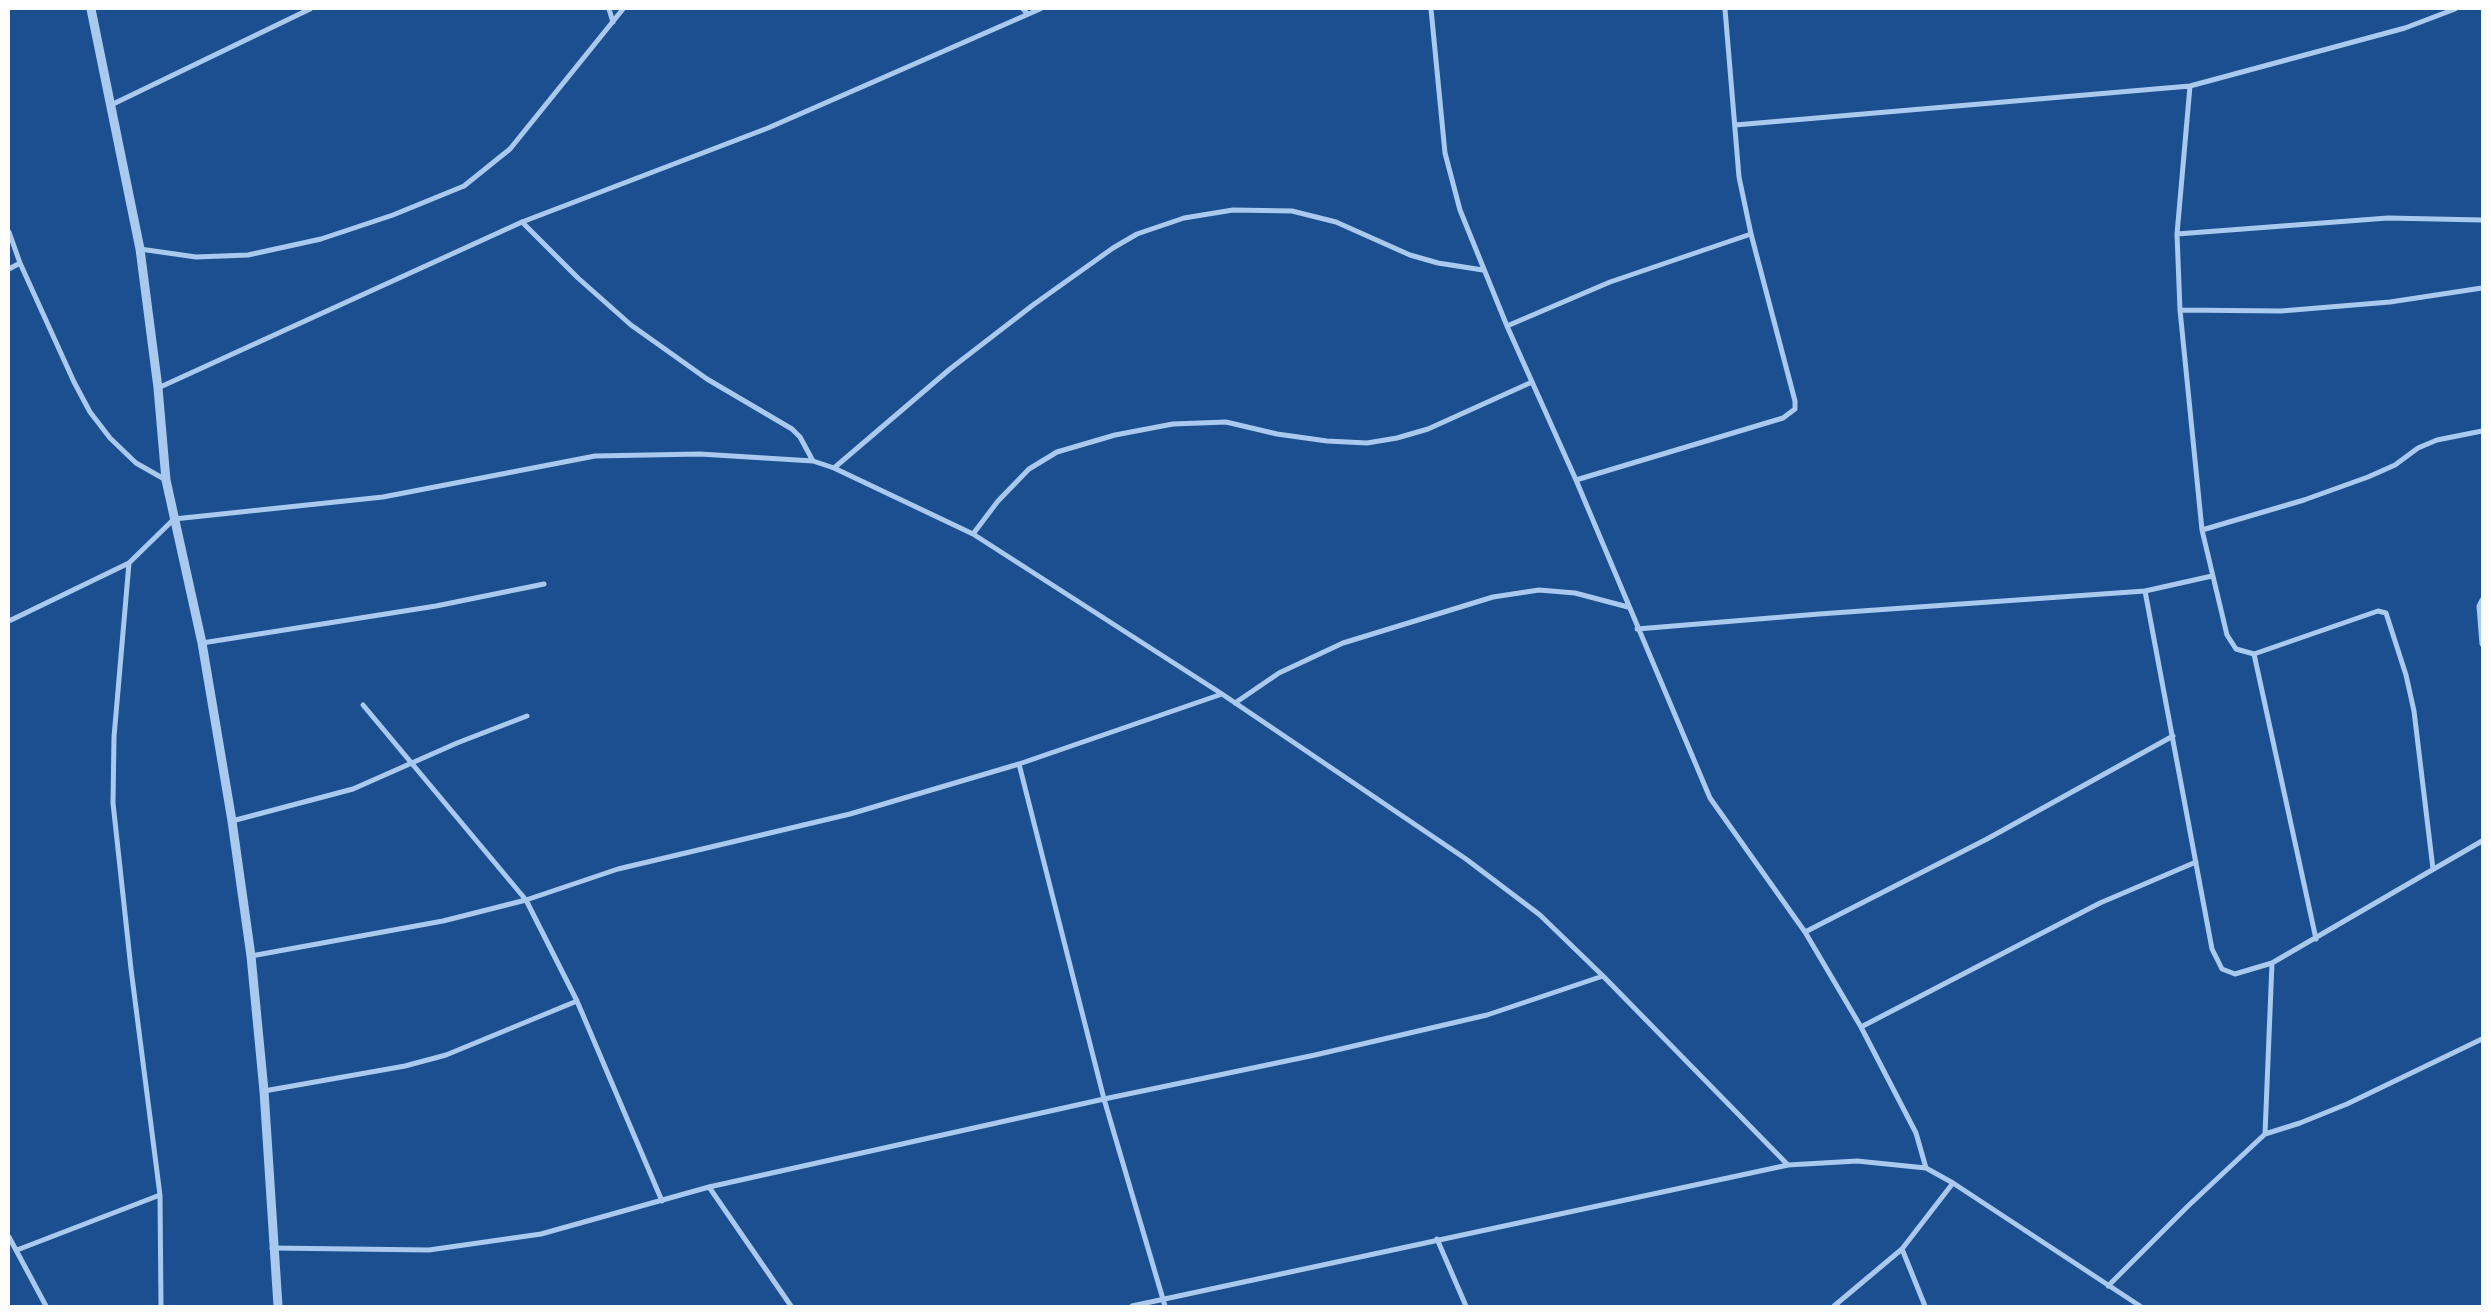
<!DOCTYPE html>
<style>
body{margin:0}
#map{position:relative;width:2491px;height:1315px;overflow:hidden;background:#1b4f8f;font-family:"Asap Condensed",sans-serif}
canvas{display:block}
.frame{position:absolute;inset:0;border:10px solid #fff;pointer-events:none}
</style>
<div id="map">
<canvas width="2491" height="1315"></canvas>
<div class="frame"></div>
</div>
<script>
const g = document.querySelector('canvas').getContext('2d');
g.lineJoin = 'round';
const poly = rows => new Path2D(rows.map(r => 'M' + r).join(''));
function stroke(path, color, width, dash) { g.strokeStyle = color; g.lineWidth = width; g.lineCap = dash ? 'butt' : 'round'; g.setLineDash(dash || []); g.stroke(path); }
const minor = poly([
 [609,9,613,22],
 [1023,9,1028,14],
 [1431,9,1445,153,1460,210,1507,326,1576,480,1710,798,1805,932,1861,1027,1916,1133,1926,1168],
 [2190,86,2177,234,2180,310,2202,530,2227,635,2236,649,2254,654,2378,611,2386,613,2406,675,2414,711,2433,869],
 [111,105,310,9],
 [1735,125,2190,86,2405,28,2455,9],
 [522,222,578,278,631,325,707,379,792,429,800,437,813,461],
 [9,232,20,263,74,382,90,412,110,438,136,463,166,480],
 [2177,234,2388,218,2482,220],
 [140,249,196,257,248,255,321,239,393,215,464,186,510,149,623,9],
 [9,269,20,263],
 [2180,310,2281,311,2390,302,2482,288],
 [1507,326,1610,282,1751,234],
 [158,388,522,222,768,128,1040,9],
 [834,468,950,369,1033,305,1113,248,1137,234,1184,218,1233,210,1292,211,1336,222,1410,255,1438,263,1483,270],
 [1576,480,1783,418,1795,409,1795,401,1751,234,1739,177,1725,9],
 [2202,530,2304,500,2368,477,2395,465,2418,448,2437,440,2482,431],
 [973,534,998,501,1029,469,1057,452,1115,435,1173,424,1226,422,1277,434,1327,441,1367,443,1397,438,1428,429,1532,382],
 [129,563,114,737,113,803,131,969,160,1195,161,1306],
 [2145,591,2212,949,2222,969,2235,974,2272,963,2482,841],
 [2482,600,2479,606,2482,644],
 [9,621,129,563,174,519,383,497,595,456,700,454,813,461,834,468,973,534,1222,694,1466,859,1540,915,1603,976,1788,1165],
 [1637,629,1819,614,2145,591,2212,576],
 [202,643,436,606,544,584],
 [2254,654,2316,939],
 [1235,703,1279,673,1343,643,1493,597,1539,590,1575,593,1628,607],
 [363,705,526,900,577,1001,662,1201],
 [1019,764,1104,1099,1165,1306],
 [232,821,353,789,457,743,527,716],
 [1805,932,1987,839,2173,736],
 [251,956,443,921,526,900,618,869,850,814,1019,764,1222,694],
 [1861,1027,2100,903,2196,862],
 [264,1091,405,1066,446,1055,577,1001],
 [2265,1134,2272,963],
 [709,1187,791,1306],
 [9,1237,46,1306],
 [1437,1239,1466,1306],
 [272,1248,429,1250,541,1234,709,1187,1104,1099,1315,1055,1487,1015,1603,976],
 [1902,1249,1925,1306],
 [17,1250,160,1195],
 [2108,1286,2187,1207,2265,1134,2300,1123,2347,1104,2482,1039],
 [1132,1306,1788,1165,1857,1161,1926,1168,1953,1183,2140,1306],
 [1834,1306,1902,1249,1953,1183]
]);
const tertiary = poly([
 [91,9,140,249,158,388,166,480,202,643,232,821,251,956,264,1091,278,1306]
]);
stroke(minor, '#a9c9ee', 5);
stroke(tertiary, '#a9c9ee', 9);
</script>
